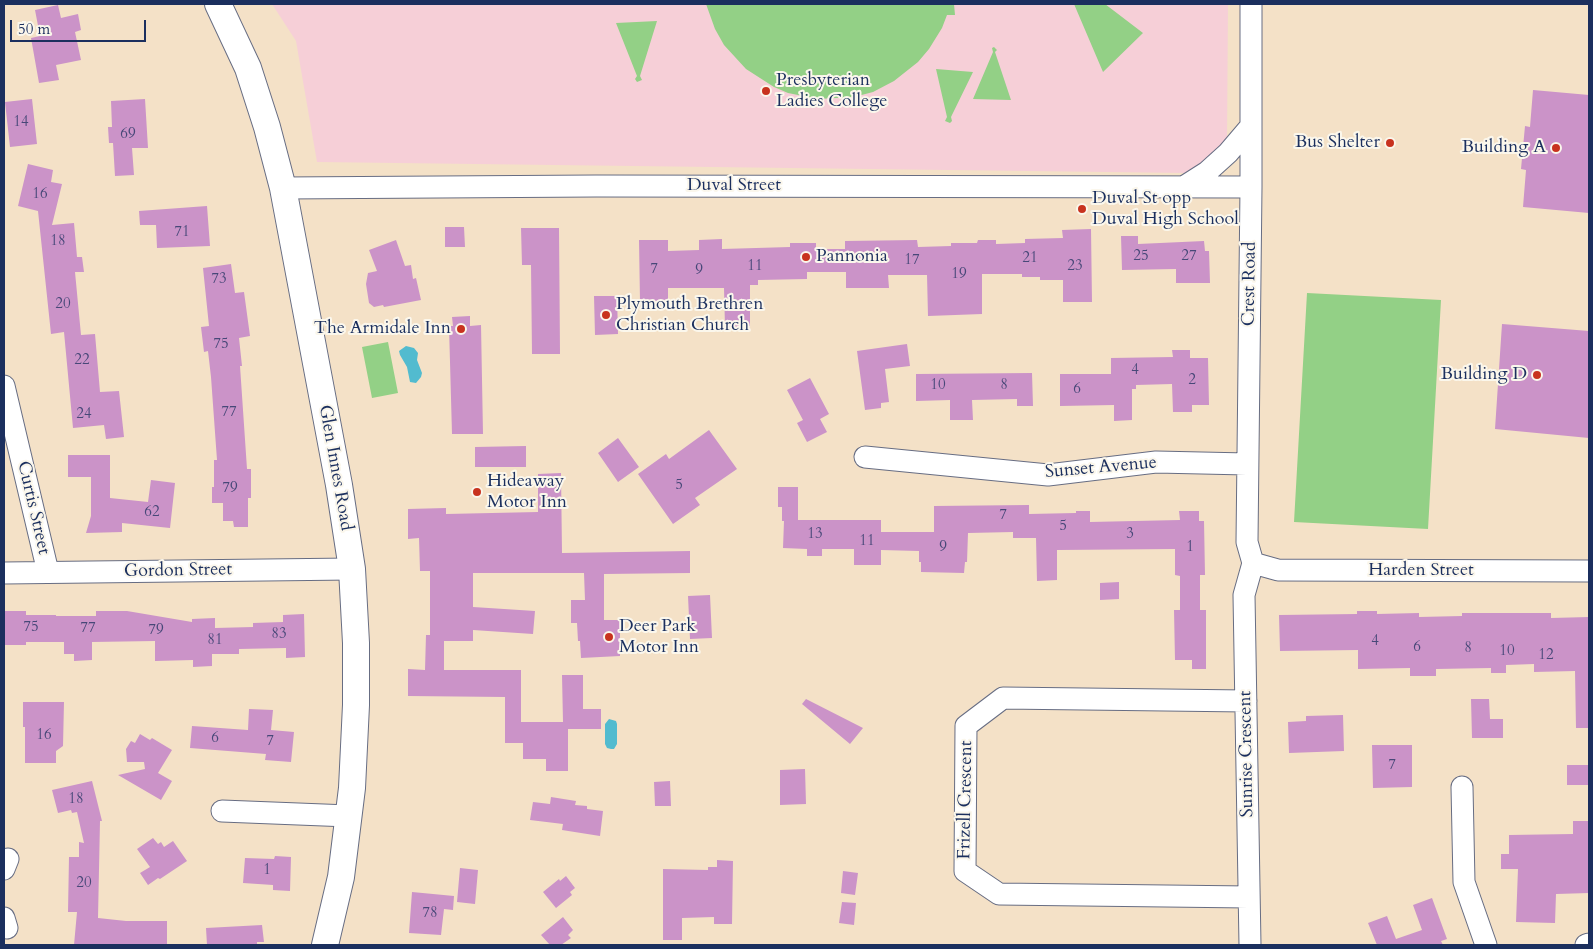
<!DOCTYPE html>
<style>
body{margin:0}
#map{position:relative;width:1593px;height:949px;overflow:hidden;background:#f4e1c7;font-family:Cardo,serif}
canvas{display:block}
.frame{position:absolute;inset:0;border:5px solid #1b2f5e;pointer-events:none}
.scale{position:absolute;left:10px;top:20px;width:136px;height:22px;box-sizing:border-box;border:2px solid #1b2f5e;border-top:0;padding-left:6px;font-size:15px;line-height:18px;white-space:nowrap;color:#1b2f5e;-webkit-text-stroke:4px #fbf7ec;paint-order:stroke}
</style>
<div id="map">
<canvas width="1593" height="949"></canvas>
<div class="frame"></div>
<div class="scale">50 m</div>
</div>
<script>
const g = document.querySelector('canvas').getContext('2d');
g.lineJoin = 'round';
function fill(path, color) { g.fillStyle = color; g.fill(path, 'evenodd'); }
const poly = rows => new Path2D(rows.map(r => 'M' + r).join(''));
function stroke(path, color, width, dash) { g.strokeStyle = color; g.lineWidth = width; g.lineCap = dash ? 'butt' : 'round'; g.setLineDash(dash || []); g.stroke(path); }
function drawText(font, color, halo, rows, align = 'center') {
  g.font = font + ' Cardo,serif'; g.lineWidth = 4; g.setLineDash([]); g.textBaseline = 'middle'; g.strokeStyle = halo; g.fillStyle = color; for (const [text, x, y, turn = 0] of rows) {
    g.save(); g.translate(x, y); g.rotate((+turn || 0) * Math.PI / 180); g.textAlign = isNaN(turn) ? turn : align; if (halo) g.strokeText(text, 0, 0); g.fillText(text, 0, 0); g.restore();
  }
}
const built = poly([
 [272,4,1228,4,1227,141,1206,160,1186,173,317,162,296,41]
]);
const green = poly([
 [706,4,954,4,955,15,947,15,942,28,929,49,918,62,894,81,873,92,854,97,818,99,788,93,774,87,746,69,724,45,715,29],
 [1074,4,1105,4,1143,33,1103,72],
 [657,21,640,76,642,80,637,82,635,79,637,76,616,23],
 [994,47,997,50,995,52,1011,100,973,99,993,52,992,48],
 [936,69,973,72,951,117,952,121,950,123,945,121,947,117],
 [1307,293,1441,300,1428,529,1294,522],
 [388,342,398,393,372,398,362,347]
]);
const water = poly([
 [406,346,414,348,418,353,417,360,422,373,421,377,416,383,410,382,407,367,400,355,399,351],
 [609,719,616,721,617,724,617,744,614,749,611,749,607,748,605,744,605,724]
]);
const building = poly([
 [58,5,61,18,78,14,81,30,75,32,81,60,56,65,59,80,39,83,31,38,40,36,35,10],
 [1533,90,1589,95,1589,213,1523,207,1526,170,1521,169,1525,126,1530,127],
 [32,99,37,144,10,147,5,102],
 [145,99,148,148,132,148,134,175,115,176,113,143,109,143,108,127,112,127,111,101],
 [28,164,53,170,51,182,62,184,52,225,74,223,77,257,82,257,84,272,75,272,81,335,95,334,100,392,119,391,124,437,106,439,104,425,73,428,64,332,51,334,38,211,18,206],
 [207,206,210,246,157,248,156,225,140,225,139,211],
 [445,227,464,227,465,247,445,247],
 [521,228,559,228,560,354,532,354,531,265,522,265],
 [1091,229,1092,302,1063,302,1063,280,1040,280,1040,277,1022,277,1022,274,982,274,982,314,928,316,927,275,888,275,889,288,846,288,846,272,807,272,807,279,758,280,758,285,750,285,750,326,725,327,724,288,668,288,668,301,640,301,639,240,668,240,668,251,699,250,699,240,722,239,722,249,790,247,790,243,816,243,816,249,845,249,845,241,917,240,918,247,951,246,951,243,977,243,978,240,996,240,996,244,1025,243,1025,239,1063,238,1062,230],
 [1121,236,1138,236,1138,244,1204,241,1205,251,1209,251,1210,283,1176,283,1176,269,1122,270],
 [396,240,405,266,411,265,413,279,416,278,421,300,384,307,383,305,374,307,369,303,366,284,368,273,377,271,369,250],
 [231,264,235,293,244,292,250,336,239,338,242,366,240,366,247,469,251,469,251,498,248,498,248,527,234,527,233,521,223,521,223,503,212,503,212,487,214,487,214,460,217,460,211,377,208,351,204,352,201,327,209,326,203,268],
 [594,296,617,296,618,334,595,335],
 [470,316,470,326,481,325,483,434,452,434,449,326,453,326,452,317],
 [1502,324,1589,331,1589,438,1495,429],
 [907,344,910,366,885,369,889,402,881,403,881,408,865,410,857,351],
 [1172,350,1190,350,1190,358,1208,358,1209,405,1192,405,1192,412,1173,412,1172,384,1136,385,1136,389,1132,389,1132,420,1114,421,1114,405,1060,406,1060,374,1111,374,1111,358,1173,357],
 [1032,373,1033,406,1017,406,1017,399,972,400,973,420,950,420,950,400,916,401,916,374],
 [810,378,829,414,820,419,827,432,807,442,797,423,803,420,787,390],
 [709,430,737,469,695,498,700,505,673,524,638,474,666,454,669,459],
 [618,438,639,467,618,482,598,453],
 [526,446,526,467,475,467,475,447],
 [68,455,110,455,110,498,148,502,151,480,175,483,170,528,122,523,122,532,86,533,91,516,91,477,68,477],
 [561,473,562,553,690,551,690,573,604,574,604,620,620,620,620,656,581,658,580,641,578,641,577,623,571,623,571,600,585,600,584,573,473,573,473,607,535,611,533,634,473,630,473,641,444,641,444,670,521,670,521,722,563,722,562,675,583,675,583,709,601,709,601,729,568,729,568,771,546,771,546,759,523,759,523,743,505,743,505,697,408,696,408,669,425,670,426,635,430,635,430,571,420,571,419,538,408,539,408,509,446,508,446,514,538,512,538,474],
 [778,487,798,487,798,520,881,520,881,532,934,532,934,506,1029,505,1029,514,1076,513,1076,511,1090,511,1090,522,1180,520,1179,511,1199,511,1199,521,1204,521,1205,575,1200,575,1200,610,1206,610,1206,669,1192,669,1192,660,1175,660,1174,610,1180,610,1180,576,1175,575,1175,549,1057,550,1057,580,1037,581,1036,538,1013,538,1013,532,968,533,967,562,965,562,964,573,921,572,921,562,919,562,919,551,881,550,881,565,854,565,854,549,822,549,822,556,807,556,807,549,783,548,784,521,782,521,782,507,778,507],
 [1119,582,1119,599,1100,600,1100,583],
 [710,595,712,638,690,639,688,596],
 [5,611,26,611,26,615,56,615,56,616,96,616,96,611,127,611,192,622,192,619,215,618,215,628,253,627,253,623,283,622,283,615,304,614,305,657,286,658,286,648,239,649,239,654,212,654,212,666,193,667,193,660,155,661,155,641,92,642,92,660,74,661,74,654,64,654,64,642,26,642,26,645,5,645],
 [1357,611,1377,611,1377,614,1419,613,1419,617,1462,616,1462,613,1551,613,1551,618,1589,617,1589,728,1576,728,1575,671,1534,672,1534,664,1506,665,1506,673,1491,673,1491,668,1436,669,1436,676,1410,676,1410,668,1358,669,1358,650,1280,651,1279,615,1357,614],
 [806,699,863,728,850,744,802,704],
 [1471,699,1489,699,1490,719,1503,719,1503,738,1472,738],
 [23,702,64,702,63,746,56,751,56,763,25,763,25,727,23,727],
 [249,709,273,710,271,730,294,732,291,762,265,760,266,754,190,748,192,726,248,730],
 [1343,715,1344,751,1289,753,1288,722,1306,721,1306,716],
 [140,734,150,740,152,738,172,750,158,773,172,781,161,800,118,775,145,769,144,762,127,762,126,749,131,741,135,743],
 [1372,745,1412,745,1412,787,1373,788],
 [1567,765,1589,765,1589,785,1567,785],
 [805,769,806,804,780,805,780,770],
 [92,781,102,821,100,821,98,918,126,921,167,921,167,945,74,945,77,912,68,912,69,857,79,857,79,842,84,843,77,812,72,813,71,810,58,813,52,790],
 [670,781,671,806,655,806,654,782],
 [551,797,576,801,575,805,587,806,587,809,603,811,600,836,562,830,563,824,530,820,533,802,550,804],
 [1573,821,1589,821,1589,893,1556,894,1555,923,1516,922,1518,869,1501,869,1501,854,1509,854,1509,835,1573,834],
 [153,838,158,844,161,842,164,847,173,841,187,861,160,879,158,878,148,885,140,873,150,867,137,849],
 [275,856,291,857,290,891,273,890,273,885,243,883,245,858,274,859],
 [717,860,733,861,732,924,714,924,714,917,682,918,682,940,663,940,663,869,708,870,708,867,717,867],
 [460,868,478,870,475,904,457,902],
 [843,871,858,873,855,895,841,893],
 [566,876,575,888,570,892,572,895,556,908,543,892,559,879,560,881],
 [412,892,454,896,453,910,444,909,441,935,409,933],
 [1432,898,1447,939,1441,941,1443,945,1377,945,1368,923,1387,916,1396,939,1422,930,1413,905],
 [842,902,856,903,854,925,839,923],
 [563,917,573,930,568,935,571,938,561,945,550,945,541,935],
 [262,925,264,942,257,942,257,945,207,945,206,928]
]);
const minor = poly([
 [1251,4,1251,187,1247,542,1253,563],
 [1185,186,1207,172,1228,153,1251,126],
 [283,188,596,186,1251,187],
 [4,386,48,572],
 [865,457,1048,475,1156,462,1247,464],
 [1253,563,1278,570,1589,571],
 [4,573,352,569],
 [1246,701,1003,698,966,726,965,871,999,894,1249,897],
 [1462,787,1464,882,1486,945],
 [222,811,349,816],
 [4,869,8,859],
 [4,918,7,928],
 [1250,945,1244,595,1253,563],
 [1586,945,1589,944]
]);
const major = poly([
 [218,4,248,68,267,127,283,188,339,485,352,569,356,643,356,705,352,788,341,877,325,945]
]);
const markers = [
 [766,91,5,"#c8321e"],
 [1390,143,5,"#c8321e"],
 [1556,148,5,"#c8321e"],
 [1082,209,5,"#c8321e"],
 [806,257,5,"#c8321e"],
 [606,315,5,"#c8321e"],
 [461,329,5,"#c8321e"],
 [1537,375,5,"#c8321e"],
 [477,492,5,"#c8321e"],
 [609,637,5,"#c8321e"]
];
const numberNames = [
 ["14",21,123],
 ["69",128,135],
 ["16",40,195],
 ["71",182,233],
 ["18",58,242],
 ["25",1141,257],
 ["27",1189,257],
 ["21",1030,259],
 ["17",912,261],
 ["11",755,267],
 ["23",1075,267],
 ["7",654,270],
 ["9",699,271],
 ["19",959,275],
 ["73",219,280],
 ["20",63,305],
 ["75",221,345],
 ["22",82,361],
 ["4",1135,371],
 ["2",1192,381],
 ["10",938,386],
 ["8",1004,386],
 ["6",1077,390],
 ["77",229,413],
 ["24",84,415],
 ["5",679,486],
 ["79",230,489],
 ["62",152,513],
 ["7",1003,516],
 ["5",1063,527],
 ["13",815,535],
 ["3",1130,535],
 ["11",867,542],
 ["9",943,548],
 ["1",1190,548],
 ["75",31,628],
 ["77",88,629],
 ["79",156,631],
 ["83",279,635],
 ["81",215,641],
 ["4",1375,642],
 ["6",1417,648],
 ["8",1468,649],
 ["10",1507,652],
 ["12",1546,656],
 ["16",44,736],
 ["6",215,739],
 ["7",270,742],
 ["7",1392,766],
 ["18",76,800],
 ["1",267,871],
 ["20",84,884],
 ["78",430,914]
];
const poiNames = [
 ["Presbyterian",776,81],
 ["Ladies College",776,102],
 ["Bus Shelter",1380,143,"right"],
 ["Building A",1546,148,"right"],
 ["Duval St opp",1092,199],
 ["Duval High School",1092,220],
 ["Pannonia",816,257],
 ["Plymouth Brethren",616,305],
 ["Christian Church",616,326],
 ["The Armidale Inn",451,329,"right"],
 ["Building D",1527,375,"right"],
 ["Hideaway",487,482],
 ["Motor Inn",487,503],
 ["Deer Park",619,627],
 ["Motor Inn",619,648]
];
const streetNames = [
 ["Duval Street",734,186],
 ["Crest Road",1250,284,-89],
 ["Glen Innes Road",335,468,80],
 ["Sunset Avenue",1101,468,-5],
 ["Curtis Street",33,508,77],
 ["Gordon Street",178,571,-1],
 ["Harden Street",1421,571],
 ["Sunrise Crescent",1247,754,-91],
 ["Frizell Crescent",966,800,-89]
];
fill(built, '#f6cfd7');
fill(green, '#93d086');
fill(water, '#52bbcf');
fill(building, '#cb93c8');
stroke(minor, '#676d83', 23);
stroke(major, '#676d83', 28);
stroke(minor, '#fff', 21);
stroke(major, '#fff', 26);
for (const [x, y, r, color] of markers) { const dot = new Path2D(); dot.arc(x, y, r, 0, 2 * Math.PI); g.fillStyle = color; g.fill(dot); stroke(dot, '#fbf7ec', 2); }
drawText('15px', '#474878', null, numberNames);
drawText('18px', '#1b2f5e', '#fbf7ec', poiNames, 'left');
drawText('18px', '#1b2f5e', '#fbf7ec', streetNames);
</script>
